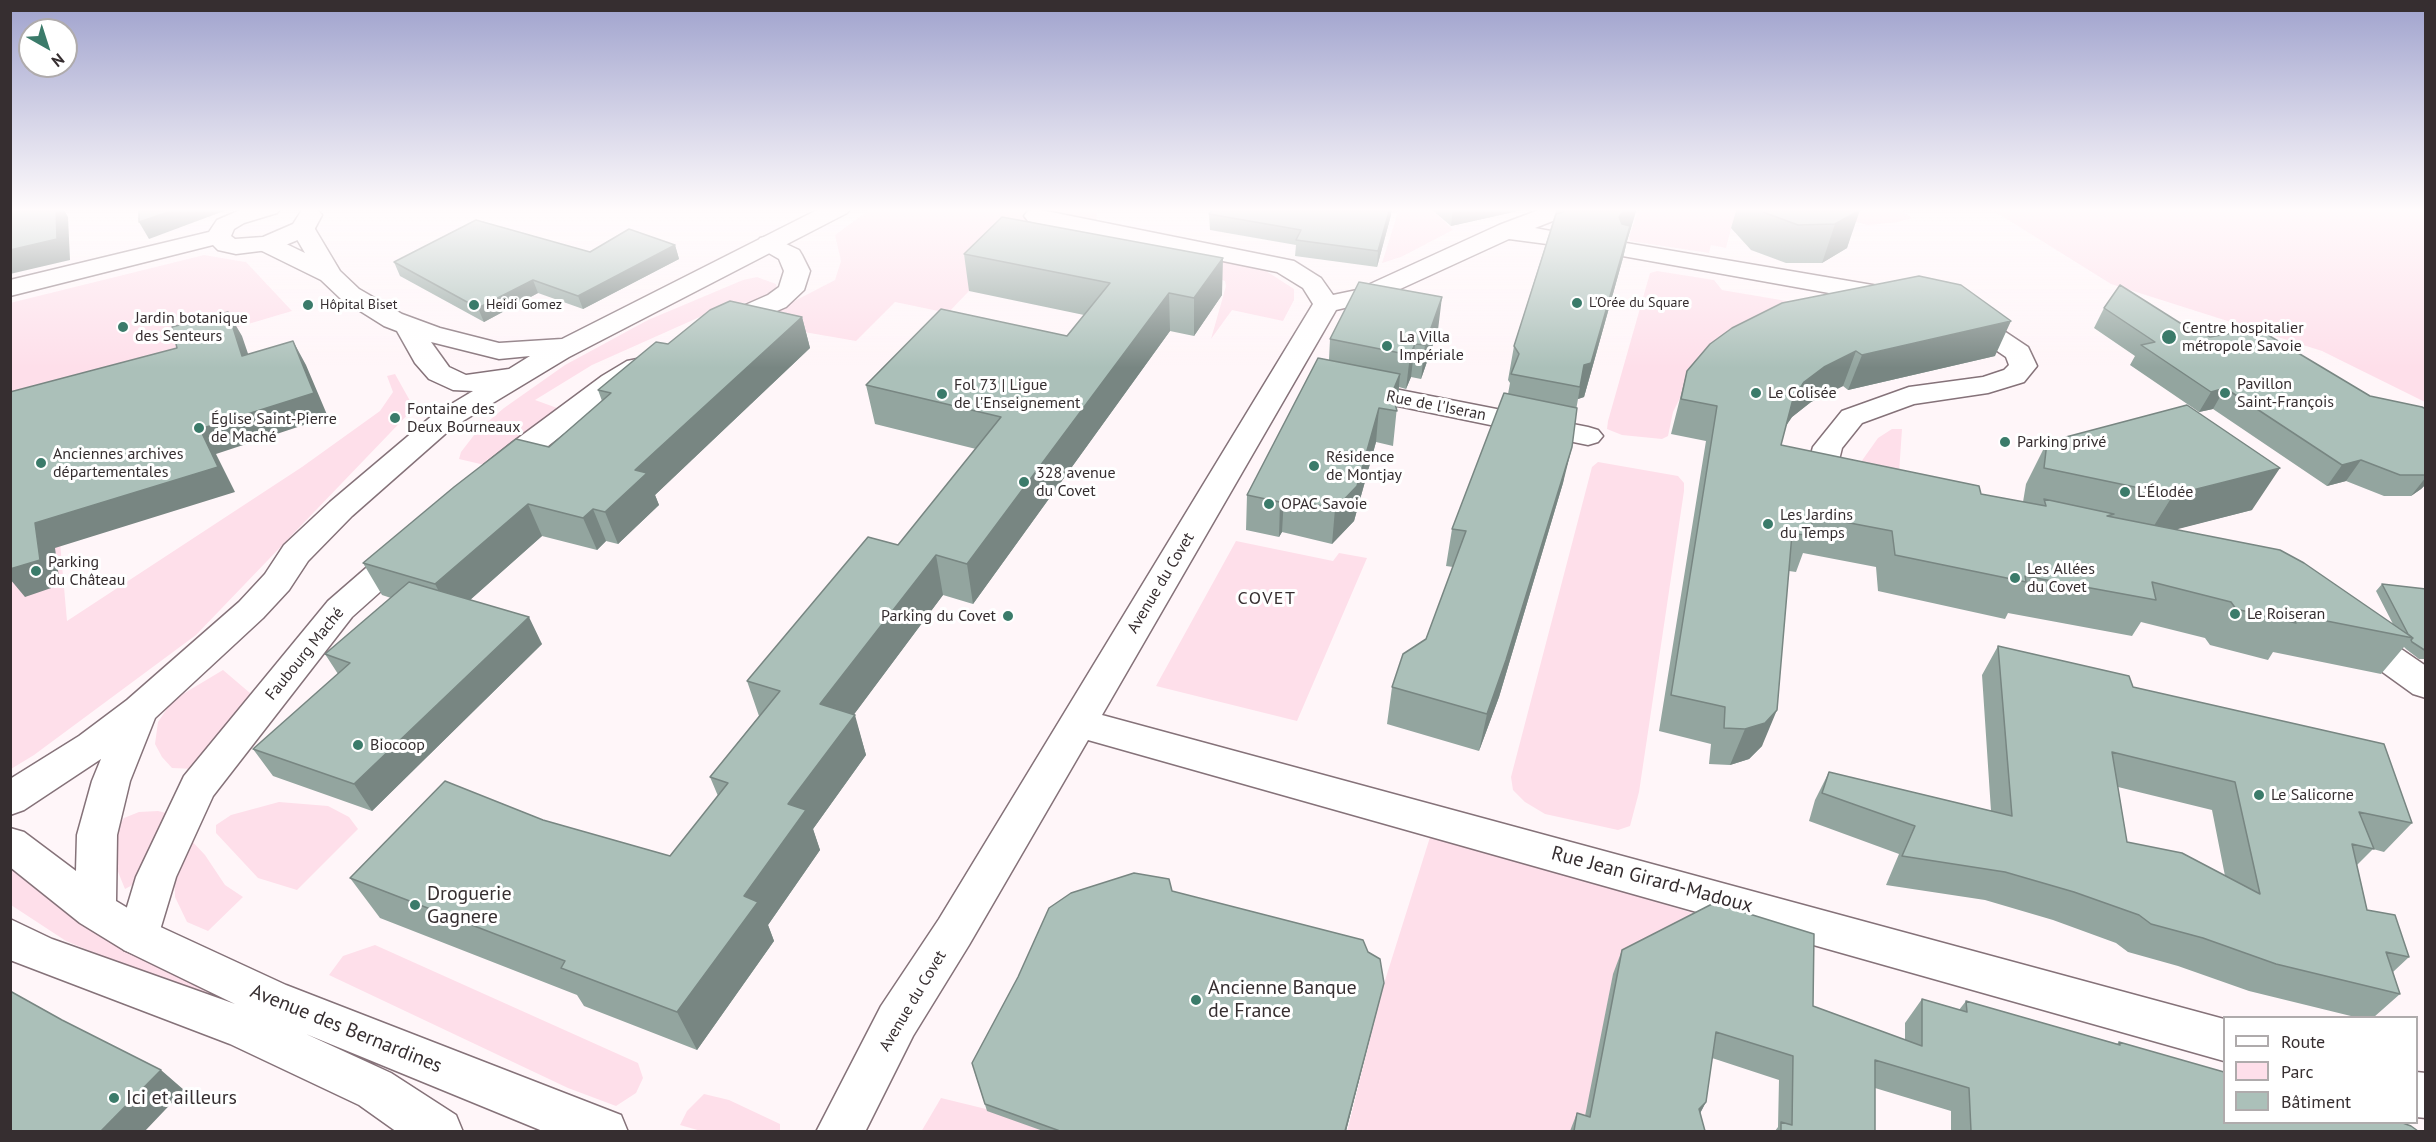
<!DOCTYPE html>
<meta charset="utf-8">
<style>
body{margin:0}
#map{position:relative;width:2436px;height:1142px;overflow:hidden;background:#fff6f9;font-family:"PT Sans",sans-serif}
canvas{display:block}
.frame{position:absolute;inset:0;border:12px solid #362e30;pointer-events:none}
.legend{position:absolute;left:2223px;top:1016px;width:195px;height:108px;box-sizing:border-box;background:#fff;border:2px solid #afabac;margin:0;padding:8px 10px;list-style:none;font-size:18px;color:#362e30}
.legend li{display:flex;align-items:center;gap:12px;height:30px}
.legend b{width:30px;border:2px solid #afabac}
.north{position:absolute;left:18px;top:18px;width:60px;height:60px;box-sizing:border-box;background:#fff;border:2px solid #afabac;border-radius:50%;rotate:141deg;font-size:16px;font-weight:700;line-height:24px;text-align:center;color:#362e30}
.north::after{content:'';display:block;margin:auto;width:21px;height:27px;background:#3b7b6a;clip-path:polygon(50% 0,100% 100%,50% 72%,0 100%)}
</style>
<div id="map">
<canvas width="2436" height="1142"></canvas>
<div class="frame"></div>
<ul class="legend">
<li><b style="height:8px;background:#fff"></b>Route</li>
<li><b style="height:16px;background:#fedfea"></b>Parc</li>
<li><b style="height:16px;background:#abc0b9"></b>Bâtiment</li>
</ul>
<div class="north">N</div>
</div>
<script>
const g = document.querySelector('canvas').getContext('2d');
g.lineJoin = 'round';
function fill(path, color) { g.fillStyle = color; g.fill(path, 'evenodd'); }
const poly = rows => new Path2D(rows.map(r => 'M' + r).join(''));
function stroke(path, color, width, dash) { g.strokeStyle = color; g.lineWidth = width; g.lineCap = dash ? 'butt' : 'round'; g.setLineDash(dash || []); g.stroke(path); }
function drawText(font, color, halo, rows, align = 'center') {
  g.font = font + ' "PT Sans",sans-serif'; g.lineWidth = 6; g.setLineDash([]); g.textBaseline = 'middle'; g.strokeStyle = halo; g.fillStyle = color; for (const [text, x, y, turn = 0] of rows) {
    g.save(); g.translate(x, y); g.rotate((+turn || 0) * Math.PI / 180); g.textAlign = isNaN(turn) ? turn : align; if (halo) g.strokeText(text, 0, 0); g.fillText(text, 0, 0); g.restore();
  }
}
const green = poly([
 [872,208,1098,208,1096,220,1072,217,1043,225,1012,246,948,313,895,302,856,341,752,323,835,280,841,261,835,235],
 [1360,208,1431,208,1453,230,1401,257,1382,263,1398,212],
 [1639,208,1769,208,1738,218,1732,225,1726,248,1711,245,1709,253,1630,241,1629,237],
 [1802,208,1899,208,1912,218,1898,222,1868,225],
 [1989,208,2425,208,2425,402,2322,351,2111,284],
 [204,255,246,262,292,311,181,344,187,373,11,422,10,303],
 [1204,255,1263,269,1294,289,1294,300,1283,321,1232,310,1211,339,1226,286,1225,281,1213,277],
 [1657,271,1714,280,1722,290,1857,313,1686,386,1673,412,1668,436,1662,439,1622,435,1607,429,1608,421,1650,273],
 [757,277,776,284,777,290,769,296,711,312,592,365,535,400,557,408,489,466,459,459,461,452,478,430,504,408,565,365,648,320,743,280],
 [395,374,414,408,196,635,34,755,11,769,11,521,57,509,67,621,302,467,380,411,393,392,387,376],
 [1892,429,1902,429,1899,473,1861,462,1878,438],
 [1598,462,1678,476,1684,483,1684,491,1639,792,1630,826,1618,830,1545,814,1525,802,1513,790,1511,777,1592,467],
 [1236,541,1333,561,1339,553,1367,558,1297,721,1156,686],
 [223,670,257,699,195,769,172,768,162,757,155,744,158,722,173,700],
 [279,802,328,806,349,817,358,829,297,890,258,878,216,833,216,825,231,815],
 [158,811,170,814,138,882,125,889,114,862,112,837,124,818,139,812],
 [1431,834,1703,916,1613,975,1586,1116,1572,1131,1347,1132,1382,990],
 [189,838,205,855,225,885,243,897,208,931,187,922,175,897,174,863],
 [10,870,18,870,123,951,245,1003,237,1012,66,941,11,905],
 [375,945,638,1063,643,1078,636,1093,616,1106,568,1088,329,975,343,956],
 [704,1094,729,1100,780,1124,780,1131,701,1131,680,1125,687,1111],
 [941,1098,986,1109,1043,1131,921,1132]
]);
const street = poly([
 [1544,208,1577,208,1573,213,1535,228,1556,232,1559,237,1556,242,1547,244,1509,239,1374,301,1336,310,1102,715,2224,1019,2224,1061,1088,740,969,945,913,1036,865,1132,816,1132,881,1006,939,919,1313,304,1303,288,1277,272,1036,223,1028,221,1024,216,1028,211,1036,209,1294,261,1321,278,1333,295,1357,290,1499,225,1544,208],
 [769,236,799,250,802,255,810,271,804,290,786,307,729,332,720,334,711,332,707,326,711,320,768,295,779,287,784,271,779,259,760,248,757,243,760,238,769,236],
 [1626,243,1896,289,1905,292,1909,297,1905,302,1896,305,1617,255,1614,250,1617,245,1626,243],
 [1965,309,1974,311,2028,347,2037,366,2024,382,1988,393,1914,404,1862,423,1842,448,1836,472,1850,475,1854,482,1850,489,1839,492,1808,485,1804,478,1813,447,1842,411,1909,387,1983,377,2004,370,2009,365,2006,357,1956,323,1952,317,1956,311,1965,309],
 [637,359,647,361,651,367,647,373,622,388,506,479,495,482,484,479,480,472,484,465,513,442,602,376,627,361,637,359],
 [1354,381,1588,427,1598,430,1603,436,1598,442,1588,445,1344,395,1340,389,1344,383,1354,381],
 [407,539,418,542,423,550,418,558,352,617,213,796,176,877,154,950,139,956,124,950,118,937,136,877,184,776,328,601,396,542,407,539],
 [2357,624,2369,627,2426,666,2426,698,2413,694,2345,645,2340,636,2345,627,2357,624],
 [2416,1072,2426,1073,2426,1118,2416,1117,2416,1072]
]);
const secondary = poly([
 [821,208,851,208,847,213,569,357,453,427,352,516,308,561,289,590,263,618,155,718,130,781,117,835,116,901,154,924,286,985,621,1115,628,1132,545,1132,306,1034,391,1073,456,1115,463,1132,397,1132,359,1105,230,1044,10,960,10,919,52,939,235,1004,124,950,80,923,10,867,10,828,24,832,76,871,77,835,92,781,101,759,24,810,10,815,10,779,79,736,127,700,239,602,265,574,284,545,330,502,433,415,473,391,453,390,429,379,415,363,397,331,384,326,341,299,321,280,258,249,255,244,258,239,267,237,276,239,305,253,291,229,294,224,303,222,312,224,340,271,359,289,402,314,440,328,499,343,562,339,821,208],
 [431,342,499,359,530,356,509,369,466,375,449,367,431,342]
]);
const primary = poly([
 [245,208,281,208,277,213,244,223,234,229,231,236,235,239,263,237,293,224,302,210,310,208,318,210,322,215,312,234,276,249,236,254,218,250,213,245,10,296,10,280,209,232,217,220,245,208]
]);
const wall = poly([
 [1430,208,1531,208,1451,226],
 [1557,208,1637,208,1627,241,1623,258,1584,397,1578,399,1563,483,1499,697,1479,751,1387,724,1392,687,1426,639,1453,567,1446,566,1452,529,1508,394,1510,383,1508,380,1514,346],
 [1737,208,1858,208,1847,248,1822,263,1786,263,1751,250,1731,228],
 [1209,214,1391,215,1377,267,1295,256,1296,245,1210,230],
 [675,245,679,259,583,309,538,293,484,322,400,276,394,262,590,252],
 [964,254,1222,295,1194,336,1170,331,973,604,943,595,854,714,866,755,813,829,820,850,768,925,774,941,697,1050,584,1006,577,995,380,918,350,878,543,820,670,856,718,796,710,777,759,716,747,681,898,545,976,449,875,424,866,385,1067,336,1084,315,969,291],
 [2104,308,2188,328,2210,337,2370,396,2426,409,2426,484,2421,489,2411,496,2384,496,2346,481,2327,486,2213,409,2199,412,2130,365,2135,356,2094,328],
 [802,317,810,348,655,495,659,505,618,544,606,541,597,550,542,536,470,600,542,644,372,811,273,776,253,749,338,674,325,654,391,598,382,595,363,563,549,447,602,401,598,390,668,344],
 [1438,330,1421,379,1411,377,1406,389,1399,387,1393,446,1376,442,1354,521,1332,544,1282,532,1279,537,1246,530,1247,495,1329,360,1330,339],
 [1710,344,1995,356,1848,390,1843,386,1811,402,1792,417,1786,426,1781,445,1981,494,2023,502,2026,484,2047,442,2252,510,2176,529,2393,624,2376,591,2382,584,2426,589,2426,659,2419,659,2406,649,2404,647,2381,674,2273,652,2268,660,2210,645,2205,638,2141,622,2132,636,2008,613,2005,619,1878,591,1876,567,1803,553,1796,572,1789,571,1762,746,1749,759,1730,765,1709,764,1711,744,1659,731,1706,441,1671,434,1687,371],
 [1998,646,2133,687,2412,823,2384,852,2373,849,2357,865,2367,910,2409,957,2393,972,2400,994,2374,1017,2355,1017,2249,991,2178,966,2128,952,2116,943,2053,920,1985,900,1886,885,1899,854,1809,821,1815,800,1829,772,1991,811,1982,675],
 [2118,787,2212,810,2225,876,2127,842],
 [1172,891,1382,990,1346,1131,1043,1131,987,1111,974,1070],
 [1622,950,1813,1006,1905,1040,1905,1023,1922,999,1959,1010,1966,1001,2117,1044,2119,1042,2418,1131,1951,1131,1951,1111,1875,1088,1875,1131,1775,1131,1778,1127,1779,1080,1712,1058,1706,1102,1700,1113,1705,1131,1570,1131,1577,1113,1585,1116,1613,974]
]);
const shadedWall = poly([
 [56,208,63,208,68,217,70,260,10,274,10,250],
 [180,208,224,208,224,211,149,239,139,222],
 [1390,208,1392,208,1391,215,1377,267,1378,251],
 [1453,208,1531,208,1451,226],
 [1634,208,1637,208,1627,241,1623,258,1584,397,1578,399,1580,387,1579,387,1619,217,1624,211],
 [1860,210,1847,248,1822,263,1835,224],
 [675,245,679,259,583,309,578,296],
 [1223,258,1222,295,1194,336,1194,298],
 [533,280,538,293,484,322,478,308],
 [1169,293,1170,331,973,604,967,564],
 [1442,297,1438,330,1421,379,1425,345],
 [228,312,242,336,257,380,242,356],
 [802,317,810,348,655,495,659,505,618,544,605,512,635,470],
 [2011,321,1995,356,1848,390,1862,355],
 [293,341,306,365,328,417,216,454,235,492,55,548,60,585,25,597,10,579,10,569,35,523,200,429],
 [1415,344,1411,377,1406,389,1410,355],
 [1856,351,1843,386,1811,402,1792,417,1780,434,1793,399,1804,382,1824,367],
 [1400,374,1397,409,1395,411,1392,393],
 [2225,388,2213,409,2199,412,2211,392],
 [1379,408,1376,442,1354,521,1332,544,1335,509],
 [1572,447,1563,483,1499,697,1479,751,1487,714],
 [2361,460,2346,481,2327,486,2342,465],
 [2280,468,2252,510,2147,537,2173,495],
 [2426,477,2426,484,2421,489,2411,496],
 [1284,497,1282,532,1279,537,1280,502],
 [528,504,542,536,452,616,435,584],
 [593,509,606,541,597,550,583,518],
 [936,555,943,595,832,744,820,704],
 [529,617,542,644,372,811,354,784],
 [1777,710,1762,746,1749,759,1730,765,1745,729],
 [855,715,866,755,813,829,820,850,768,925,774,941,697,1050,677,1012,744,896,788,804],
 [1384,983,1346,1131,1345,1131],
 [161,1070,184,1090,145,1131,101,1131],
 [1706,1102,1694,1125,1699,1109]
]);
const building = poly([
 [10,208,56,208,57,239,10,250,10,208],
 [139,208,180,208,139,222,139,208],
 [1214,208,1390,208,1378,251,1296,240,1301,230,1209,214,1214,208],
 [1566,208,1634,208,1634,209,1624,211,1619,217,1622,224,1630,226,1591,363,1584,365,1580,387,1511,374,1519,354,1514,346,1556,214,1563,212,1566,208],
 [1758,208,1858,208,1860,210,1835,224,1798,225,1763,212,1758,208],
 [1002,217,1223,258,1194,298,1169,293,967,564,936,555,820,704,855,715,788,804,806,810,744,896,758,902,677,1012,561,968,565,961,350,878,445,781,543,820,670,856,728,783,710,777,780,691,747,681,868,537,898,545,1001,417,866,385,941,309,1067,336,1110,283,964,254,1002,217],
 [476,220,590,252,629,229,675,245,578,296,533,280,478,308,394,262,476,220],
 [1919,276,1961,285,2011,321,1862,355,1856,351,1824,367,1804,382,1793,399,1781,445,1979,486,1981,494,2046,506,2044,499,2114,514,2107,516,2280,550,2304,563,2413,638,2291,614,2296,623,2236,609,2231,602,2152,582,2156,600,2025,576,2026,582,1895,555,1892,531,1813,516,1810,535,1792,534,1777,710,1765,723,1745,729,1724,728,1725,707,1671,695,1717,406,1681,399,1687,371,1710,344,1732,328,1782,303,1919,276],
 [1359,282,1442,297,1425,345,1415,344,1410,355,1330,339,1359,282],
 [2120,285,2188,328,2193,328,2210,337,2258,329,2370,396,2422,407,2426,409,2426,475,2400,475,2361,460,2342,465,2225,388,2211,392,2141,345,2155,342,2104,308,2120,285],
 [730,301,802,317,635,470,647,473,605,512,593,509,583,518,528,504,435,584,363,563,454,487,516,439,549,447,611,393,598,390,656,342,668,344,710,310,730,301],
 [228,312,242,356,293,341,314,393,200,429,218,467,35,523,40,560,10,569,10,392,177,348,172,327,228,312],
 [1318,358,1400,374,1392,393,1397,411,1379,408,1357,486,1335,509,1284,497,1280,502,1247,495,1318,358],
 [1504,393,1577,408,1572,447,1506,660,1487,714,1392,687,1403,654,1426,639,1466,531,1452,529,1504,393],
 [2187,405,2280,468,2173,495,2044,468,2047,442,2187,405],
 [409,582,529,617,354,784,253,749,350,663,325,654,409,582],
 [2382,584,2426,589,2426,651,2412,642,2411,640,2413,638,2408,634,2382,584],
 [1998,646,2129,676,2133,687,2384,744,2412,823,2359,812,2374,849,2352,844,2367,910,2395,915,2409,957,2386,952,2400,994,2276,964,2203,938,2151,924,2139,915,2074,892,2005,872,1902,856,1915,826,1822,793,1829,772,2012,816,1998,646],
 [2112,752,2235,782,2260,894,2182,853,2127,842,2112,752],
 [1134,873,1169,879,1172,891,1363,940,1368,952,1380,959,1384,983,1345,1131,1060,1131,985,1104,972,1063,1018,977,1049,908,1071,893,1134,873],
 [1714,903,1814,934,1813,1006,1922,1046,1922,999,1967,1012,1966,1001,2120,1045,2119,1042,2224,1072,2224,1122,2400,1122,2411,1126,2418,1131,1971,1131,1969,1088,1875,1060,1875,1131,1781,1131,1781,1122,1792,1125,1793,1056,1716,1032,1706,1102,1699,1109,1705,1131,1574,1131,1577,1113,1590,1117,1622,950,1714,903],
 [10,991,62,1020,161,1070,101,1131,10,1131,10,991]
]);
const markers = [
 [1577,303,6,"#3b7b6a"],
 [308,305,6,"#3b7b6a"],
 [474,305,6,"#3b7b6a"],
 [123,327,6,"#3b7b6a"],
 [2169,337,8,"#3b7b6a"],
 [1387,346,6,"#3b7b6a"],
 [1756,393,6,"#3b7b6a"],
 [2225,393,6,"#3b7b6a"],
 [942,394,6,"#3b7b6a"],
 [395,418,6,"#3b7b6a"],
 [199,428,6,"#3b7b6a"],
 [2005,442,6,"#3b7b6a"],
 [41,463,6,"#3b7b6a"],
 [1314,466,6,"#3b7b6a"],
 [1024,482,6,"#3b7b6a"],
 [2125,492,6,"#3b7b6a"],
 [1269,504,6,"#3b7b6a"],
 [1768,524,6,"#3b7b6a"],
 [36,571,6,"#3b7b6a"],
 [2015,578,6,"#3b7b6a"],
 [2235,614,6,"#3b7b6a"],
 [1008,616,6,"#3b7b6a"],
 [358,745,6,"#3b7b6a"],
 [2259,795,6,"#3b7b6a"],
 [415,905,6,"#3b7b6a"],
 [1196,1000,6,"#3b7b6a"],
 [114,1098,6,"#3b7b6a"]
];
const farPoinames = [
 ["L'Orée du Square",1589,303],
 ["Hôpital Biset",320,305],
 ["Heidi Gomez",486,305]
];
const poiNames = [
 ["Jardin botanique",135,318],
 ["des Senteurs",135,336],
 ["Centre hospitalier",2182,328],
 ["métropole Savoie",2182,346],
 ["La Villa",1399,337],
 ["Impériale",1399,355],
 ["Pavillon",2237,384],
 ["Saint-François",2237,402],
 ["Fol 73 | Ligue",954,385],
 ["de l'Enseignement",954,403],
 ["Le Colisée",1768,393],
 ["Fontaine des",407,409],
 ["Deux Bourneaux",407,427],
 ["Église Saint-Pierre",211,419],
 ["de Maché",211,437],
 ["Parking privé",2017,442],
 ["Anciennes archives",53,454],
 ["départementales",53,472],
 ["Résidence",1326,457],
 ["de Montjay",1326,475],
 ["328 avenue",1036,473],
 ["du Covet",1036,491],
 ["L'Élodée",2137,492],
 ["OPAC Savoie",1281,504],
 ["Les Jardins",1780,515],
 ["du Temps",1780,533],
 ["Parking",48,562],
 ["du Château",48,580],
 ["Les Allées",2027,569],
 ["du Covet",2027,587],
 ["Le Roiseran",2247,614],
 ["Parking du Covet",996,616,"right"],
 ["Biocoop",370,745],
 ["Le Salicorne",2271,795]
];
const streetNames = [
 ["Rue de l'Iseran",1436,406,11],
 ["Avenue du Covet",1161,583,-59],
 ["Faubourg Maché",305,654,-51],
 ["Avenue du Covet",913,1001,-59]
];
const neighbourhoodNames = [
 ["COVET",1267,599]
];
const nearStreetnames = [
 ["Rue Jean Girard-Madoux",1652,880,15],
 ["Avenue des Bernardines",346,1029,22]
];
const nearPoinames = [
 ["Droguerie",427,894],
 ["Gagnere",427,917],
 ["Ancienne Banque",1208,988],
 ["de France",1208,1011],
 ["Ici et ailleurs",126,1098]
];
fill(green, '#fedfea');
stroke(street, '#857279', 3);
stroke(secondary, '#857279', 3);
stroke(primary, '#857279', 3);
fill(street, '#fff');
fill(secondary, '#fff');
fill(primary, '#fff');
fill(wall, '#93a59f');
fill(shadedWall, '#788682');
fill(building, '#abc0b9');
stroke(building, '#788682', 1.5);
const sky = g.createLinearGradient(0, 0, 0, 368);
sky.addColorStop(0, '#9fa2cd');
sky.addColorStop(0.57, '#fffbfc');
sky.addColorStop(1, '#fffbfc00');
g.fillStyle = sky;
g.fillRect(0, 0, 2436, 368);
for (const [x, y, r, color] of markers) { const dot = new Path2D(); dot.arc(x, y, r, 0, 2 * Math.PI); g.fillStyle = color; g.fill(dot); stroke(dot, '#fff', 2); }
drawText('14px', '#362e30', '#fff', farPoinames, 'left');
drawText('16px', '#362e30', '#fff', poiNames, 'left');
drawText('16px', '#362e30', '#fff', streetNames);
g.letterSpacing = '1.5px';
drawText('18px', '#362e30', '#fff', neighbourhoodNames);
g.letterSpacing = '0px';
drawText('20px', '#362e30', '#fff', nearStreetnames);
drawText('20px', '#362e30', '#fff', nearPoinames, 'left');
</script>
